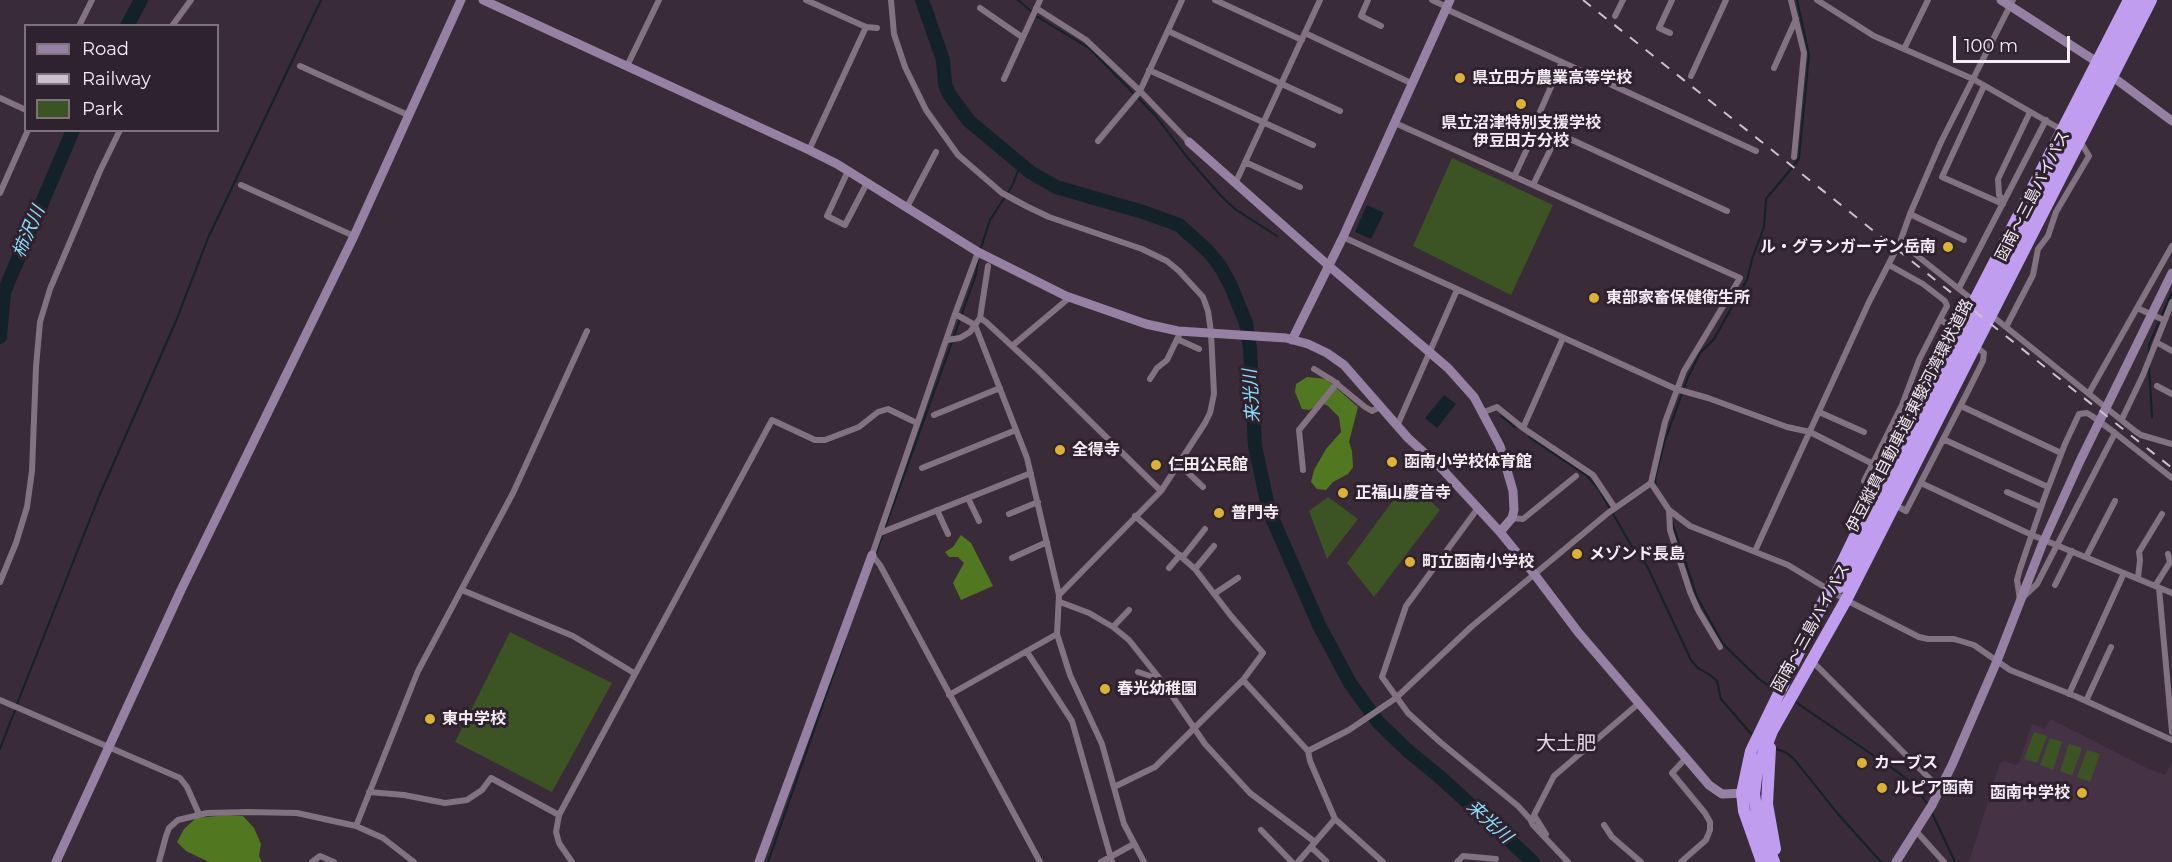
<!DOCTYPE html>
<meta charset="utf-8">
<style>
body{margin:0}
#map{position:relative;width:2172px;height:862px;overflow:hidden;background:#392b38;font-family:Montserrat,sans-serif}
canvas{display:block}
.legend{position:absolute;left:24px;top:24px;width:195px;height:108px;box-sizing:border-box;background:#2e222e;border:2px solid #7e737d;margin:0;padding:8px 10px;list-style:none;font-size:18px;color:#f5ecf4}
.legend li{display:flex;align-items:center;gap:12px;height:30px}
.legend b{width:30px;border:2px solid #7e737d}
.scale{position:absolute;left:1953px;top:36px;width:117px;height:27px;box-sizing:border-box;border:3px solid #f5ecf4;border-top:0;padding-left:8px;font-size:18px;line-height:21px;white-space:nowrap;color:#f5ecf4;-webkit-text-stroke:4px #2e222e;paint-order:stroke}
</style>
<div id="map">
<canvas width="2172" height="862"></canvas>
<ul class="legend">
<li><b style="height:8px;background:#9680a3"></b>Road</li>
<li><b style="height:8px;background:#ccc2cb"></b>Railway</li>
<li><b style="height:16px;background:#3c5323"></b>Park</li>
</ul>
<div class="scale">100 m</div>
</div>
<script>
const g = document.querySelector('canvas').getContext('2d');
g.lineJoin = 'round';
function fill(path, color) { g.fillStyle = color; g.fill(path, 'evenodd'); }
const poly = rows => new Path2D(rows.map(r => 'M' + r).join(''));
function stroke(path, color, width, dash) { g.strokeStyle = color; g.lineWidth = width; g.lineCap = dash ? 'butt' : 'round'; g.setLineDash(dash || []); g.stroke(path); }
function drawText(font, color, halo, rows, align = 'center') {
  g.font = font + ' Montserrat,"Noto Sans JP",sans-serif'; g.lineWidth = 6; g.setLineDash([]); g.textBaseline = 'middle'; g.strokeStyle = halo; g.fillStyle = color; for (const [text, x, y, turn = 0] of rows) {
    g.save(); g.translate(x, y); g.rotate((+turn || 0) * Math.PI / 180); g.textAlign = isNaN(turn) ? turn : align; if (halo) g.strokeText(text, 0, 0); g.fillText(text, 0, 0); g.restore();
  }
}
const built = poly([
 [2050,719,2147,768,2165,775,2172,763,2172,862,1969,862,2000,763,2005,761,2016,765,2019,763,2032,724,2045,729]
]);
const green = poly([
 [1452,158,1553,205,1511,295,1413,246],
 [1408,480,1440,510,1374,597,1347,563],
 [1328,497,1358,519,1327,559,1309,511],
 [510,632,612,683,552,792,455,742],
 [2034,732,2047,736,2037,763,2024,759],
 [2050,738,2062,742,2053,770,2040,765],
 [2069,744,2082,748,2072,776,2060,771],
 [2087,750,2100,754,2090,782,2077,777]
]);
const forest = poly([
 [1307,377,1326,379,1358,407,1349,442,1352,451,1353,467,1348,474,1333,482,1326,490,1317,489,1311,482,1314,470,1326,449,1341,432,1339,417,1328,406,1322,403,1309,410,1302,409,1295,392,1296,384],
 [961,535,971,543,993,586,961,600,953,583,964,563,958,557,949,557,945,552,953,547],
 [227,815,243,816,254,828,261,844,259,856,262,862,209,862,186,851,177,842,184,829,196,818]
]);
const water = poly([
 [1367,205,1384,213,1371,239,1355,232],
 [1444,395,1456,404,1437,428,1425,418]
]);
const stream = poly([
 [1018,0,1032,12],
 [1036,16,1089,48,1155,115,1187,157,1221,196,1235,209,1277,236],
 [980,251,990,220,1012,186,1021,163],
 [954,336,976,274,978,259],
 [2149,354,2149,345,2172,292],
 [2149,366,2152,417],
 [1501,416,1515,427],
 [1529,437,1586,475,1598,488,1631,545,1647,566,1691,660,1698,668,1710,675,1717,681,1721,699,1753,736],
 [1656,486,1655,479,1664,443,1688,377,1700,353,1714,339,1747,280,1752,259,1764,227,1766,199,1796,163,1799,158,1809,55,1797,0],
 [1672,522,1697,597,1723,644,1759,679,1776,691],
 [885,528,952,342],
 [876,554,883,533],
 [1794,701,1899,773,1914,785,1928,805],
 [17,704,100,494,176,321,208,238,321,0],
 [1773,748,1785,752,1794,759,1838,814,1881,862],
 [0,749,15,710],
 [1932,813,1955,862],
 [768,862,845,641]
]);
const river = poly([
 [922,0,943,60,945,84,949,94,969,121,1030,172,1056,187,1143,212,1179,225,1208,251,1220,266,1230,284,1246,323,1250,348,1255,446,1269,511,1319,625,1350,683,1378,722,1407,750,1441,778,1533,862],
 [127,26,141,0],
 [0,337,4,292,73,130]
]);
const street = poly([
 [806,0,866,27,809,150],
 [891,0,894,34,905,67,926,110,958,155,1002,193,1026,206,1049,217,1142,249,1167,261,1179,271,1203,297,1208,311,1211,332,1214,394,1210,413,1205,423,1161,491,1059,595],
 [1215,0,1302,40],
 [1368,0,1361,16,1381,26],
 [1432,0,1447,7],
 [1791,0,1804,53,1794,157],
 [1817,0,1874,36,1973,79,2062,130],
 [980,8,1022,37],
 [1036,8,1086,40,1140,91,1189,142],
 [1446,9,1756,151],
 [1615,16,1623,0],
 [79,26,92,0],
 [172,26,191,0],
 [866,27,877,28],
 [1168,31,1340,111],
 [1305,33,1413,84],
 [1670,33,1659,28,1672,0],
 [1904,49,1928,0],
 [300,66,408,115],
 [627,66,659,0],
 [1774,68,1796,19],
 [1149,70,1313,145],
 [1691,76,1726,0],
 [1004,79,1040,0],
 [1984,86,1942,177,2003,204],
 [0,98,26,110],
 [1535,123,1727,211],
 [1098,141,1140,91,1182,0],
 [1245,162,1300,187],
 [848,171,827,216,845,225,867,183],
 [1514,177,1527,149,1535,123,1562,62],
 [1235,184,1320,0],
 [241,185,354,236],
 [1533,185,1558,134],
 [0,193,28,130],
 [2004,201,1999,195,1998,179,2030,112],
 [907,207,936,152],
 [1910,214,1964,240],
 [1343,237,1676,389,1708,398,1787,427,1810,432,1873,464],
 [1900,242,1974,301],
 [978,252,955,314,872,555,880,565,1040,862],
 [1889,265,1923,284,1945,301,1947,306,1940,319],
 [1959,288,2046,120],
 [2137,308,2164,320],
 [955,314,975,325,1027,458,1059,595,1057,634,1070,675,1102,744,1124,824,1144,862],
 [1991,315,2135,431,2141,435,2172,444],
 [980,318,986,322,1039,371,1161,491],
 [2006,327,2033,275,2038,249,2048,236,2056,212,2089,156,2080,141],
 [1177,339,1199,349],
 [947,340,960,338,970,332,980,318,988,266],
 [2156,342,2172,351],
 [1012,346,1069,298],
 [1314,369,1332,380,1365,407,1372,411,1380,407],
 [1150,379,1157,368,1167,360,1181,331],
 [2157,386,2172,394],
 [2089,393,2172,246],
 [1961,406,2061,453],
 [1484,412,1497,407,1523,428,1593,475,1615,508],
 [1819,412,1864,432],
 [934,415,1000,388],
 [2122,419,2143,375,2172,302],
 [1397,426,1457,290],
 [1523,428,1563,338],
 [2115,433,2037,584,2020,600,2017,580,2020,569,2045,496,2065,444,2079,414,2087,413,2092,416,2115,433,2172,478],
 [1943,439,2048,487],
 [1179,464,1203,487],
 [922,468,1016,430],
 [1303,470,1299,430,1337,383],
 [1651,483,1669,510,1690,526,1788,565,1846,600,1919,637,1928,639,1954,639,1974,645,2010,670,2075,696,2172,740],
 [1921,483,2032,535,2172,593],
 [2007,492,2041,507],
 [968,498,979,521],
 [1873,498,1864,481,1902,405,1919,360,1940,319,1960,334],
 [1895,505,1906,511,1966,395,1983,361,1984,353,1975,346],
 [1478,508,1406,606,1382,677,1408,713,1440,742,1518,806,1530,819,1533,825,1568,862],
 [937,510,948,534],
 [1669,510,1670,530,1690,592,1698,610,1720,647],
 [1009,514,1038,502],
 [1512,518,1523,519,1576,476],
 [880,533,1031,473],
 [1755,551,1869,302,1900,242,1910,214,1941,142,2013,0],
 [1183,557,1205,529],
 [2086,557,2115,501],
 [1012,558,1047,542],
 [1169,568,1180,555],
 [1195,569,1214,546],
 [2138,578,2140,560,2139,552,2162,514],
 [0,582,16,543,27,507,32,471,36,367,40,322,50,289,100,171,120,130],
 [2055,585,2072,551],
 [2155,586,2170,562,2168,554],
 [2159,588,2172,732],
 [462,590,573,636,634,673],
 [1214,594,1238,578],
 [1060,602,1089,613,1113,627,1129,640,1164,684,1205,744,1250,793,1315,842],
 [1113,627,1129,610],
 [1027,652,1072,721,1112,862],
 [1812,661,1940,789],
 [1138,672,1159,679],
 [1243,680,1308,751,1310,761,1335,819,1383,862],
 [2069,694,2124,573],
 [949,695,1057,634],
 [0,700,180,778,187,787,199,814],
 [2086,701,2111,647],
 [1308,751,1349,730,1396,698,1471,627,1608,513,1651,483,1665,422,1684,371,1740,278,1395,123],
 [1114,787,1155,767,1243,680,1263,653,1231,616,1195,569,1135,516],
 [369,792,404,795,445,803,467,800,482,790,491,778,559,815],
 [1604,825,1612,837,1641,862],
 [356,826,418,671,513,493,587,331],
 [1261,830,1292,862],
 [1916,831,1944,862],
 [1546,834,1534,815,1554,776,1638,704],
 [1311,847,1326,861],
 [159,862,166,836,169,828,178,820,207,813,248,812,297,813,356,826,383,838,414,862],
 [312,862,320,856,334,862],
 [572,862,559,843,556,832,559,815,772,420,815,440,825,440,859,427,878,412,888,409,917,423],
 [1101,862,1134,844],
 [1298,862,1335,819],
 [1457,862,1463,856,1496,859],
 [1681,862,1706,840,1710,830,1710,822,1705,813,1672,773,1685,759]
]);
const secondary = poly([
 [483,0,809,150,837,164,978,252,1066,296,1146,324,1178,331,1286,338,1308,344,1327,353,1344,365,1408,438,1443,470,1500,532,1535,575,1578,632,1709,785,1722,794,1747,793],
 [2001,0,2097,62,2113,77,2172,121],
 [1189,142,1329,266,1448,368,1474,397,1500,446,1513,491,1514,510,1512,518,1500,532],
 [1292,340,1343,237,1450,0],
 [56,862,181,590,354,236,461,0],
 [759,862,872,555],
 [1896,862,1932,805,1952,765,1997,661,2042,545,2080,461,2172,273]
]);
const highway = poly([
 [1840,587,2140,0],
 [1770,748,1767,804,1775,849],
 [1762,862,1744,811,1742,793,1751,751,1873,499,2129,0],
 [1774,862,1758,821,1754,794,1757,770,1772,731,1846,600,2151,0]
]);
const rail = poly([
 [1583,0,2172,468]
]);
const markers = [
 [1460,78,6,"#ddb133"],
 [1521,104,6,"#ddb133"],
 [1948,247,6,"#ddb133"],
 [1594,298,6,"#ddb133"],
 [1060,450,6,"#ddb133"],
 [1392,462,6,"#ddb133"],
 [1156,465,6,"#ddb133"],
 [1343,493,6,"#ddb133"],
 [1219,513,6,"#ddb133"],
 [1577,554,6,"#ddb133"],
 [1410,562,6,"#ddb133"],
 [1105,689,6,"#ddb133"],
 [430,719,6,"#ddb133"],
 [1862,763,6,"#ddb133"],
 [1882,788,6,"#ddb133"],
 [2082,793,6,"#ddb133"]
];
const poiNames = [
 ["県立田方農業高等学校",1472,78],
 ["県立沼津特別支援学校",1521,123,"center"],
 ["伊豆田方分校",1521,141,"center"],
 ["ル・グランガーデン岳南",1936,247,"right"],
 ["東部家畜保健衛生所",1606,298],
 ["全得寺",1072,450],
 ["函南小学校体育館",1404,462],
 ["仁田公民館",1168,465],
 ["正福山慶音寺",1355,493],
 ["普門寺",1231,513],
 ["メゾンド長島",1589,554],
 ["町立函南小学校",1422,562],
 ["春光幼稚園",1117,689],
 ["東中学校",442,719],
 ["カーブス",1874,763],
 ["ルピア函南",1894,788],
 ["函南中学校",2070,793,"right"]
];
const streetNames = [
 ["函南～三島バイパス",2033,196,-63],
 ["伊豆縦貫自動車道;東駿河湾環状道路",1910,416,-63],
 ["函南～三島バイパス",1811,628,-61]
];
const waterNames = [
 ["柿沢川",29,232,-67],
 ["来光川",1252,396,-94],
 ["来光川",1489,822,42]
];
const quarterNames = [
 ["大土肥",1566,744]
];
fill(built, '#453345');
fill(green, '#3c5323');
fill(forest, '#517820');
fill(water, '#122228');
stroke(stream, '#122228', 2);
stroke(river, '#122228', 14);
stroke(street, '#837382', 6);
stroke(secondary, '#9680a3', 9);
stroke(highway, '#c19def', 12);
stroke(rail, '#ccc2cb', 2, [10, 10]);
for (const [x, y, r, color] of markers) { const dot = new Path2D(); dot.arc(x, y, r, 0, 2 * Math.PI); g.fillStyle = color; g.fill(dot); stroke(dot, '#2e222e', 2); }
drawText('bold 16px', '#f5ecf4', '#2e222e', poiNames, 'left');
drawText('16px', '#f5ecf4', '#2e222e', streetNames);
drawText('italic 18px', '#8adffe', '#2e222e', waterNames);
drawText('20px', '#e9d7e8', '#2e222e', quarterNames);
</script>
